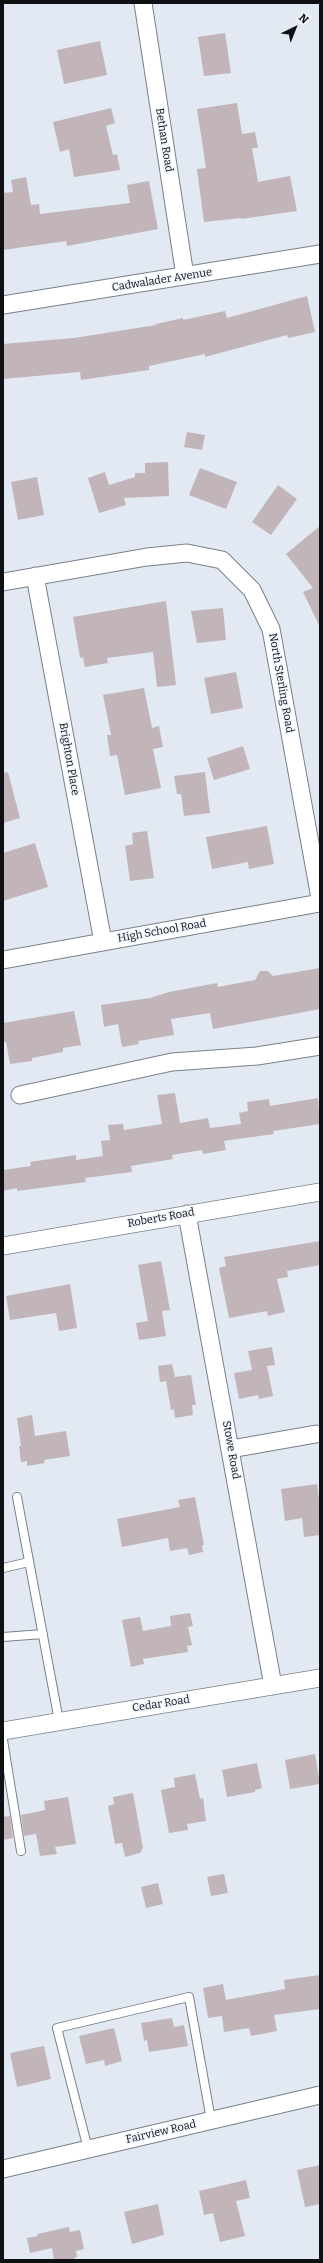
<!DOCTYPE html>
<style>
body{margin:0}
#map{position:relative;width:323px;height:2263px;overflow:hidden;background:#e2e9f3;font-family:Bitter,serif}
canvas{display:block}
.frame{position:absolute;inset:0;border:4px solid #0e1014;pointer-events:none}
.north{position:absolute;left:275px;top:8px;width:40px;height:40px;-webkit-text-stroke:3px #f0f6fe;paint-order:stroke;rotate:43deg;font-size:11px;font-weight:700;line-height:16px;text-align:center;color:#0e1014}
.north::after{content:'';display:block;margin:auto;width:14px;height:18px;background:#0e1014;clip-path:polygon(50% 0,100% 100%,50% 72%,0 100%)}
</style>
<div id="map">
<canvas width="323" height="2263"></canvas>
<div class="frame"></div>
<div class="north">N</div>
</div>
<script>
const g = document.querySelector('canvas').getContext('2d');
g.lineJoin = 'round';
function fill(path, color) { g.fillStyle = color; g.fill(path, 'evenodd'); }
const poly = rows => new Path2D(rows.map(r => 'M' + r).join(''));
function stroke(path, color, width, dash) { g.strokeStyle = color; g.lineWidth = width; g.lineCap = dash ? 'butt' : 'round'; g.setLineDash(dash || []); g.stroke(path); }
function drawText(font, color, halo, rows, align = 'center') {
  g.font = font + ' Bitter,serif'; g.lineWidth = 3; g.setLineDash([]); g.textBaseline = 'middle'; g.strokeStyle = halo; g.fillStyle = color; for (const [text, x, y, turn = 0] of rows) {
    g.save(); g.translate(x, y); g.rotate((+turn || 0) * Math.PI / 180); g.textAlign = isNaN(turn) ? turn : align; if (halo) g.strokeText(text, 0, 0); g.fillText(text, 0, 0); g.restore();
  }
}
const building = poly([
 [225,33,231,73,204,76,198,37],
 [100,41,107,75,64,84,57,50],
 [237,103,242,134,255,132,258,148,252,148,258,182,290,176,297,211,241,219,241,218,204,222,197,169,206,168,197,109],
 [111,108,115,123,106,126,113,155,117,154,120,170,74,177,69,149,60,152,53,122],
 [26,177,31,205,39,204,40,214,130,203,127,185,149,181,158,229,67,246,66,241,3,250,3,193,13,192,11,180],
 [307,296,315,332,288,338,287,335,205,357,205,354,149,366,149,370,81,380,80,372,3,379,3,344,74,338,156,325,156,324,183,318,183,320,225,311,227,318],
 [187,432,205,435,202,450,184,447],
 [168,462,169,496,124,498,126,505,99,513,88,478,105,472,109,485,135,477,135,473,145,473,145,463],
 [200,468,237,482,226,509,189,495],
 [37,477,44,515,18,520,11,482],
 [278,485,297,499,271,535,252,522],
 [320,526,320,627,303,592,313,588,286,554],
 [166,601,176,685,157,687,153,652,107,658,108,663,85,667,83,657,80,658,73,617],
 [223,608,226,640,197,643,191,611],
 [236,672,243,708,211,714,204,678],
 [144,688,152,728,159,726,163,747,153,749,161,788,125,795,117,755,110,756,107,735,111,735,103,695],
 [243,746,250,769,214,780,207,758],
 [8,772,20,818,3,823,3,773],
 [205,772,210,813,184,816,181,794,177,794,174,776],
 [267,826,274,864,249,869,248,862,212,869,206,837],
 [147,831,154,878,130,881,125,846,133,844,132,833],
 [35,843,48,887,3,901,3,853],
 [320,968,320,1009,213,1029,210,1013,171,1019,174,1035,138,1041,139,1044,122,1047,118,1024,104,1027,101,1005,150,998,169,992,217,983,218,987,255,980,260,971,268,971,273,976],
 [74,1011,81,1045,63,1048,63,1052,32,1058,32,1061,10,1064,6,1042,3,1042,3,1023],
 [175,1093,180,1123,208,1118,210,1128,241,1124,239,1113,248,1111,247,1102,269,1099,270,1106,318,1098,320,1124,273,1131,274,1134,224,1141,226,1150,203,1154,202,1150,172,1155,173,1159,131,1166,132,1172,85,1178,86,1182,17,1191,17,1188,3,1191,3,1170,31,1166,30,1162,76,1155,76,1160,103,1156,101,1141,110,1140,108,1125,123,1124,124,1130,162,1124,157,1095],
 [320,1241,320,1265,287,1271,288,1277,277,1279,285,1312,268,1316,267,1311,229,1318,219,1268,226,1266,224,1257],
 [161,1261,170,1310,162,1311,166,1336,139,1340,136,1323,148,1321,138,1265],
 [70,1284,77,1328,59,1331,56,1313,10,1320,6,1296],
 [272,1347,275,1365,267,1366,273,1396,259,1399,258,1395,239,1399,234,1373,252,1370,248,1351],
 [172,1364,175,1377,191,1375,196,1405,192,1405,193,1415,175,1418,174,1409,171,1410,166,1381,160,1382,158,1366],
 [32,1415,35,1436,66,1431,70,1456,44,1460,45,1463,27,1466,27,1461,21,1462,19,1446,21,1446,17,1418],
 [317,1484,320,1507,320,1535,304,1537,302,1518,285,1521,281,1489],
 [195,1497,204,1545,202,1545,203,1552,189,1555,187,1548,170,1551,168,1538,122,1547,117,1519,180,1507,178,1500],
 [190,1613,193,1626,188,1627,192,1645,187,1646,188,1652,143,1659,144,1664,131,1667,122,1620,140,1617,143,1631,171,1626,170,1616],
 [315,1754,320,1784,290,1789,285,1760],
 [257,1763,262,1788,255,1790,255,1792,227,1797,222,1770],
 [195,1774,200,1799,203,1798,206,1821,187,1824,188,1830,169,1833,161,1790,175,1787,174,1778],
 [133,1793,143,1848,140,1853,125,1857,122,1843,115,1844,108,1806,114,1804,113,1797],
 [68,1797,76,1844,55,1847,57,1854,40,1856,36,1834,24,1836,21,1815,45,1810,44,1801],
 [10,1816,13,1838,3,1840,3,1817],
 [224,1874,228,1893,211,1896,207,1877],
 [158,1883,163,1904,146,1908,141,1887],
 [320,1975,320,2009,274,2015,277,2031,251,2036,249,2028,224,2032,222,2016,208,2018,203,1988,223,1984,226,2000,285,1989,284,1980],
 [172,2018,174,2027,184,2025,188,2046,149,2052,147,2040,144,2041,141,2023],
 [114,2028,122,2061,105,2066,104,2060,86,2064,79,2036],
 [44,2046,51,2079,17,2087,10,2053],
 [320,2165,320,2204,305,2207,297,2170],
 [246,2180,250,2198,236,2201,245,2236,220,2242,213,2213,204,2215,199,2191],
 [158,2204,164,2235,132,2244,124,2212],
 [69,2227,70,2232,80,2230,84,2249,76,2251,77,2257,74,2258,75,2260,54,2260,52,2248,30,2253,27,2238,38,2236,37,2234]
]);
const service = poly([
 [17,1497,59,1721],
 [3,1568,29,1562],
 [3,1637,43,1634],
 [3,1740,21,1851],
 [88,2149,57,2028,189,1997,211,2120]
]);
const minor = poly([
 [143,3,185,276],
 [3,305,320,254],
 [35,576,103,942],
 [3,582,147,557,187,553,222,560,252,590,271,629,320,898],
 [3,960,320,903],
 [20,1095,172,1062,257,1056,320,1046],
 [187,1214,273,1686],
 [3,1246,320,1192],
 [231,1449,316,1434],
 [3,1731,320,1678],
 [3,2169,320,2095]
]);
const streetNames = [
 ["Bethan Road",164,140,81],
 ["Cadwalader Avenue",162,280,-9],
 ["North Sterling Road",281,683,80],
 ["Brighton Place",69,759,80],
 ["High School Road",162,931,-10],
 ["Roberts Road",161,1218,-10],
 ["Stowe Road",231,1450,80],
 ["Cedar Road",161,1704,-9],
 ["Fairview Road",161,2132,-13]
];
fill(building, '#c1b5ba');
stroke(service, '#7a818a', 10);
stroke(minor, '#7a818a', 19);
stroke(service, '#fff', 8);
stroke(minor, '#fff', 17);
drawText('11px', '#0e1014', '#f0f6fe', streetNames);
</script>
